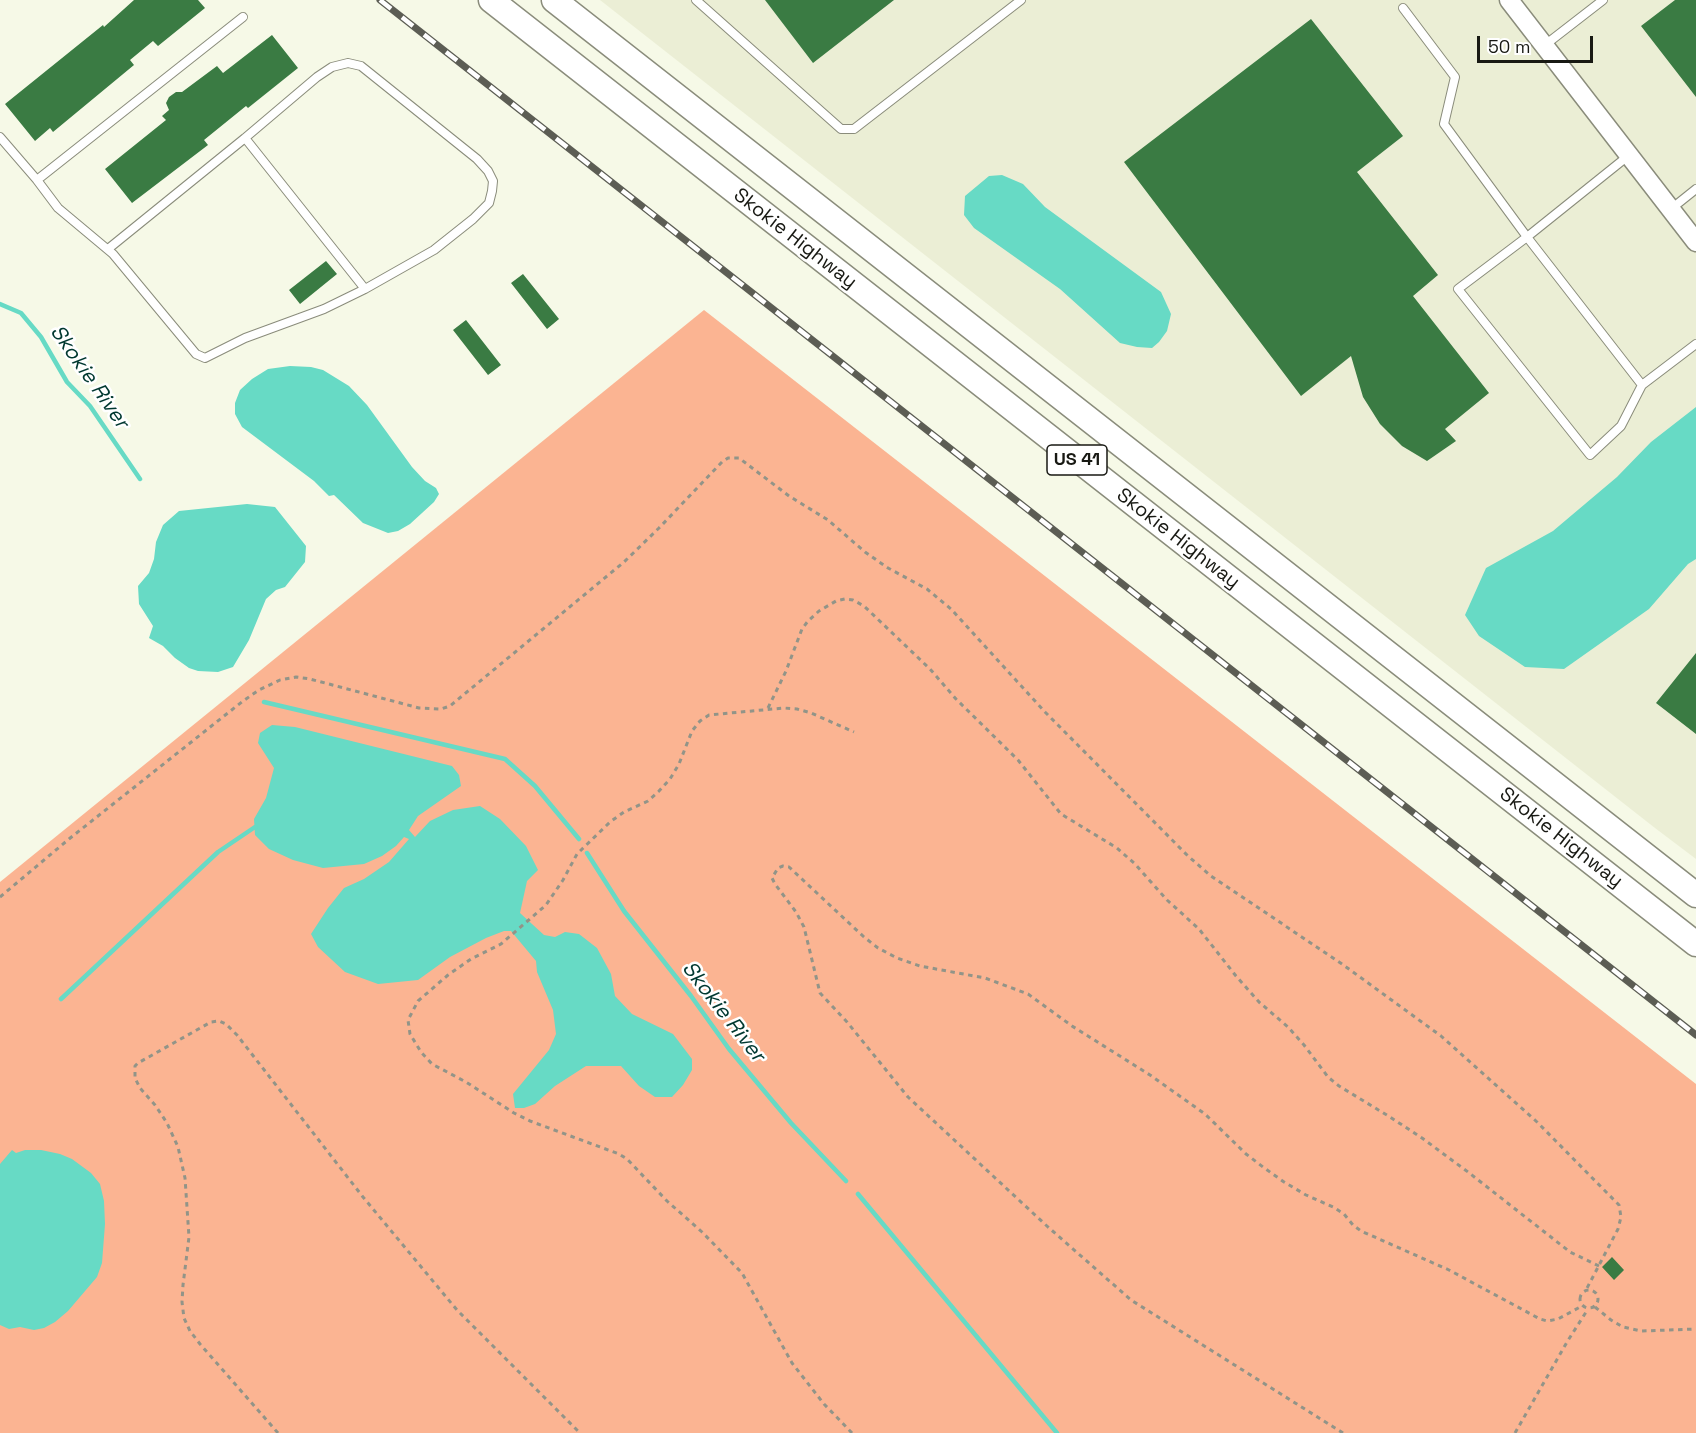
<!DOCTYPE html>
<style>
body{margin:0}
#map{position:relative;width:1696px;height:1433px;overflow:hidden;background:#f6f9e7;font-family:"Space Grotesk",sans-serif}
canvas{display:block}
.scale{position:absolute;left:1477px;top:36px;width:116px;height:27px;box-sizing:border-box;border:3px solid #181913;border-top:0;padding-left:8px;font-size:18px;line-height:21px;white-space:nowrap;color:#181913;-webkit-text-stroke:4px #fff;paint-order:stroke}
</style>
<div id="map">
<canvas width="1696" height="1433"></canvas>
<div class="scale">50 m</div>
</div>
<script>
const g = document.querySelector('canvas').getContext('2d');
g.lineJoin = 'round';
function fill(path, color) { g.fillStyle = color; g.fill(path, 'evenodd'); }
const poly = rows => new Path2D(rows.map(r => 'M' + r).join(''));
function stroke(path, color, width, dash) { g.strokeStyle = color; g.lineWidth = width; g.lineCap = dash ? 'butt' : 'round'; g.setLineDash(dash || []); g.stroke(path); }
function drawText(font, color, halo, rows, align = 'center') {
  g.font = font + ' "Space Grotesk",sans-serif'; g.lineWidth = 5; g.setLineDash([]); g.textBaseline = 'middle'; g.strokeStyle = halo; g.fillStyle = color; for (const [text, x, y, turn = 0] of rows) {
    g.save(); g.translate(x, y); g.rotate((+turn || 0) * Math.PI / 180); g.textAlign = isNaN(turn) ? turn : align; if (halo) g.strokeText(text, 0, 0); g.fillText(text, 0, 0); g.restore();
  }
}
const built = poly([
 [600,0,1696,0,1696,859,1655,828]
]);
const green = poly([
 [704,310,1696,1084,1696,1433,0,1433,0,882]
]);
const water = poly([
 [1002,175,1023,184,1045,207,1161,292,1171,314,1167,331,1159,342,1152,348,1137,347,1120,343,1060,289,974,228,964,215,965,196,989,176],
 [290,366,311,367,323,370,349,386,367,405,412,467,425,481,436,488,439,494,434,502,410,524,398,531,388,533,363,523,334,495,329,496,314,481,242,427,235,414,235,403,240,390,252,379,268,369],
 [1696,407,1696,559,1688,564,1649,609,1564,669,1525,667,1479,636,1465,615,1486,568,1553,531,1617,477,1651,442],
 [247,504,275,507,306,546,305,562,285,587,276,590,266,599,249,640,233,667,218,672,198,671,189,668,175,658,163,646,149,638,153,626,139,604,138,586,149,573,154,559,156,542,163,525,179,511],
 [272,725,295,727,452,766,459,775,461,786,418,816,409,830,415,837,430,821,453,810,480,806,500,819,526,846,538,870,527,881,520,913,544,935,555,937,565,932,579,934,597,948,611,974,615,996,632,1014,673,1034,692,1059,692,1070,683,1085,672,1097,655,1097,639,1086,621,1066,586,1066,555,1086,535,1104,524,1108,515,1108,513,1094,549,1050,556,1034,553,1010,537,972,536,961,511,931,504,931,486,938,450,957,418,980,378,984,345,972,318,947,311,934,328,908,344,888,364,879,389,862,409,839,404,837,396,846,382,856,364,864,323,868,293,860,269,849,255,835,254,819,266,798,274,768,258,743,260,733],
 [12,1150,16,1153,25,1150,41,1150,60,1154,72,1159,91,1173,100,1184,104,1201,105,1224,102,1263,97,1277,68,1311,55,1322,44,1328,34,1330,20,1327,9,1329,0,1325,0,1164]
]);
const stream = poly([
 [0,304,21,313,41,337,67,382,90,406,140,479],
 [264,702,505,759,535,786,579,839],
 [587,853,624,911,691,996,729,1049,791,1123,846,1181],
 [61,999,218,852,255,827],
 [858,1194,1057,1433]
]);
const building = poly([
 [134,0,198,0,205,8,158,46,153,41,130,60,134,65,53,132,50,128,35,141,5,104,103,25,104,27],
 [765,0,894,0,813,63],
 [1675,0,1696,0,1696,97,1641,26],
 [1311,19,1403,136,1357,172,1438,275,1413,296,1489,393,1445,429,1456,441,1427,461,1402,446,1380,424,1363,397,1351,356,1301,396,1124,162],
 [272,35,298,68,248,108,246,106,204,140,208,145,132,203,105,169,166,120,162,116,169,110,166,103,169,97,176,92,182,92,217,66,223,73],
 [326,261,337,274,300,304,289,290],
 [523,274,559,319,547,329,511,283],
 [466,320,501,365,488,375,453,330],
 [1696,653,1696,734,1656,703],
 [1612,1257,1624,1270,1614,1280,1602,1267]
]);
const path = poly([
 [768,708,786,671,802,629,808,621,819,611,836,601,845,599,853,600,864,606,930,669,956,699,1018,760,1061,814,1117,848,1135,864,1167,900,1199,929,1236,976,1259,1002,1288,1027,1304,1045,1328,1077,1339,1086,1390,1117,1422,1138,1468,1172,1570,1252,1599,1266],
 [0,897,69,839,243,701,259,690,280,680,296,677,310,679,419,708,441,709,450,706,624,562,659,528,722,462,728,458,739,458,789,496,828,520,865,552,888,568,927,589,951,609,1045,712,1188,856,1211,876,1342,964,1441,1036,1537,1122,1619,1205,1621,1217,1618,1229,1586,1290],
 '1580 1299a9 9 0 1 1 18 0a9 9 0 1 1-18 0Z',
 [1595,1307,1611,1320,1623,1327,1641,1331,1696,1329],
 [278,1433,200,1344,190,1331,184,1318,182,1302,183,1285,189,1237,185,1178,178,1147,167,1123,155,1105,140,1088,135,1078,135,1066,138,1063,211,1022,219,1021,226,1024,237,1035,363,1197,457,1310,580,1433],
 [852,1433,824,1404,792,1363,742,1273,702,1232,667,1201,627,1159,619,1154,530,1121,514,1113,466,1082,432,1064,421,1052,410,1034,408,1020,418,1001,448,975,471,959,501,944,546,905,563,880,577,854,610,822,624,812,648,801,659,791,670,779,679,764,692,731,700,721,709,715,784,708,797,709,811,713,854,732],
 [1343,1433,1131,1300,1048,1227,908,1097,847,1022,820,993,804,927,796,912,775,884,772,878,778,868,783,866,789,867,864,937,878,948,897,958,920,966,985,978,1028,994,1072,1026,1150,1075,1205,1114,1246,1154,1263,1167,1284,1182,1306,1195,1333,1207,1344,1214,1353,1225,1361,1231,1449,1270,1540,1319,1547,1321,1558,1319,1582,1306],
 [1515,1433,1567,1342,1588,1309]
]);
const service = poly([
 [696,0,841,129,854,129,1021,0],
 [1403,8,1455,77,1444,124,1527,237,1642,385],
 [1545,45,1603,0],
 [0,137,37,180,243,17],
 [245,138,317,77,332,67,348,63,361,66,477,159,488,171,493,181,492,191,489,203,473,219,434,250,365,289],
 [1628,156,1527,237,1458,289,1590,455,1621,426,1642,385,1696,344],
 [37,180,58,208,113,254,196,354,205,358,245,338,324,309,365,289,245,138,108,249],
 [1671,209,1696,189]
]);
const tertiary = poly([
 [1509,0,1696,242]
]);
const trunk = poly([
 [491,0,1696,944],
 [554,0,1696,895]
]);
const rail = poly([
 [380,0,1696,1035]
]);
const shields = [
 [1077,460,60]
];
const shieldNames = [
 ["US 41",1077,460]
];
const streetNames = [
 ["Skokie Highway",795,239,38],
 ["Skokie Highway",1178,539,38],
 ["Skokie Highway",1561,838,38]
];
const waterNames = [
 ["Skokie River",89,377,55],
 ["Skokie River",723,1012,52]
];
fill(built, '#ebeed5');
fill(green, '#fbb492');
fill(water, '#67dac5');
stroke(stream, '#67dac5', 4.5);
fill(building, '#3a7b43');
stroke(service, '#8a8c7b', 10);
stroke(tertiary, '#8a8c7b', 21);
stroke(trunk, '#8a8c7b', 27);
stroke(path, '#929488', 3, [4.5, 4.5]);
stroke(service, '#fff', 8);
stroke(tertiary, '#fff', 18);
stroke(trunk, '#fff', 24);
stroke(rail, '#5c5d54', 7);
stroke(rail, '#fff', 4.5, [14]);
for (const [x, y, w] of shields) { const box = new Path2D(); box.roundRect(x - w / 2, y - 15, w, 30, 4.5); g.fillStyle = '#fff'; g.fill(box); stroke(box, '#181913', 1.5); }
drawText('bold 18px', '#181913', null, shieldNames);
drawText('20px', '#181913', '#fff', streetNames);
drawText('italic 21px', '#003830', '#fff', waterNames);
</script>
